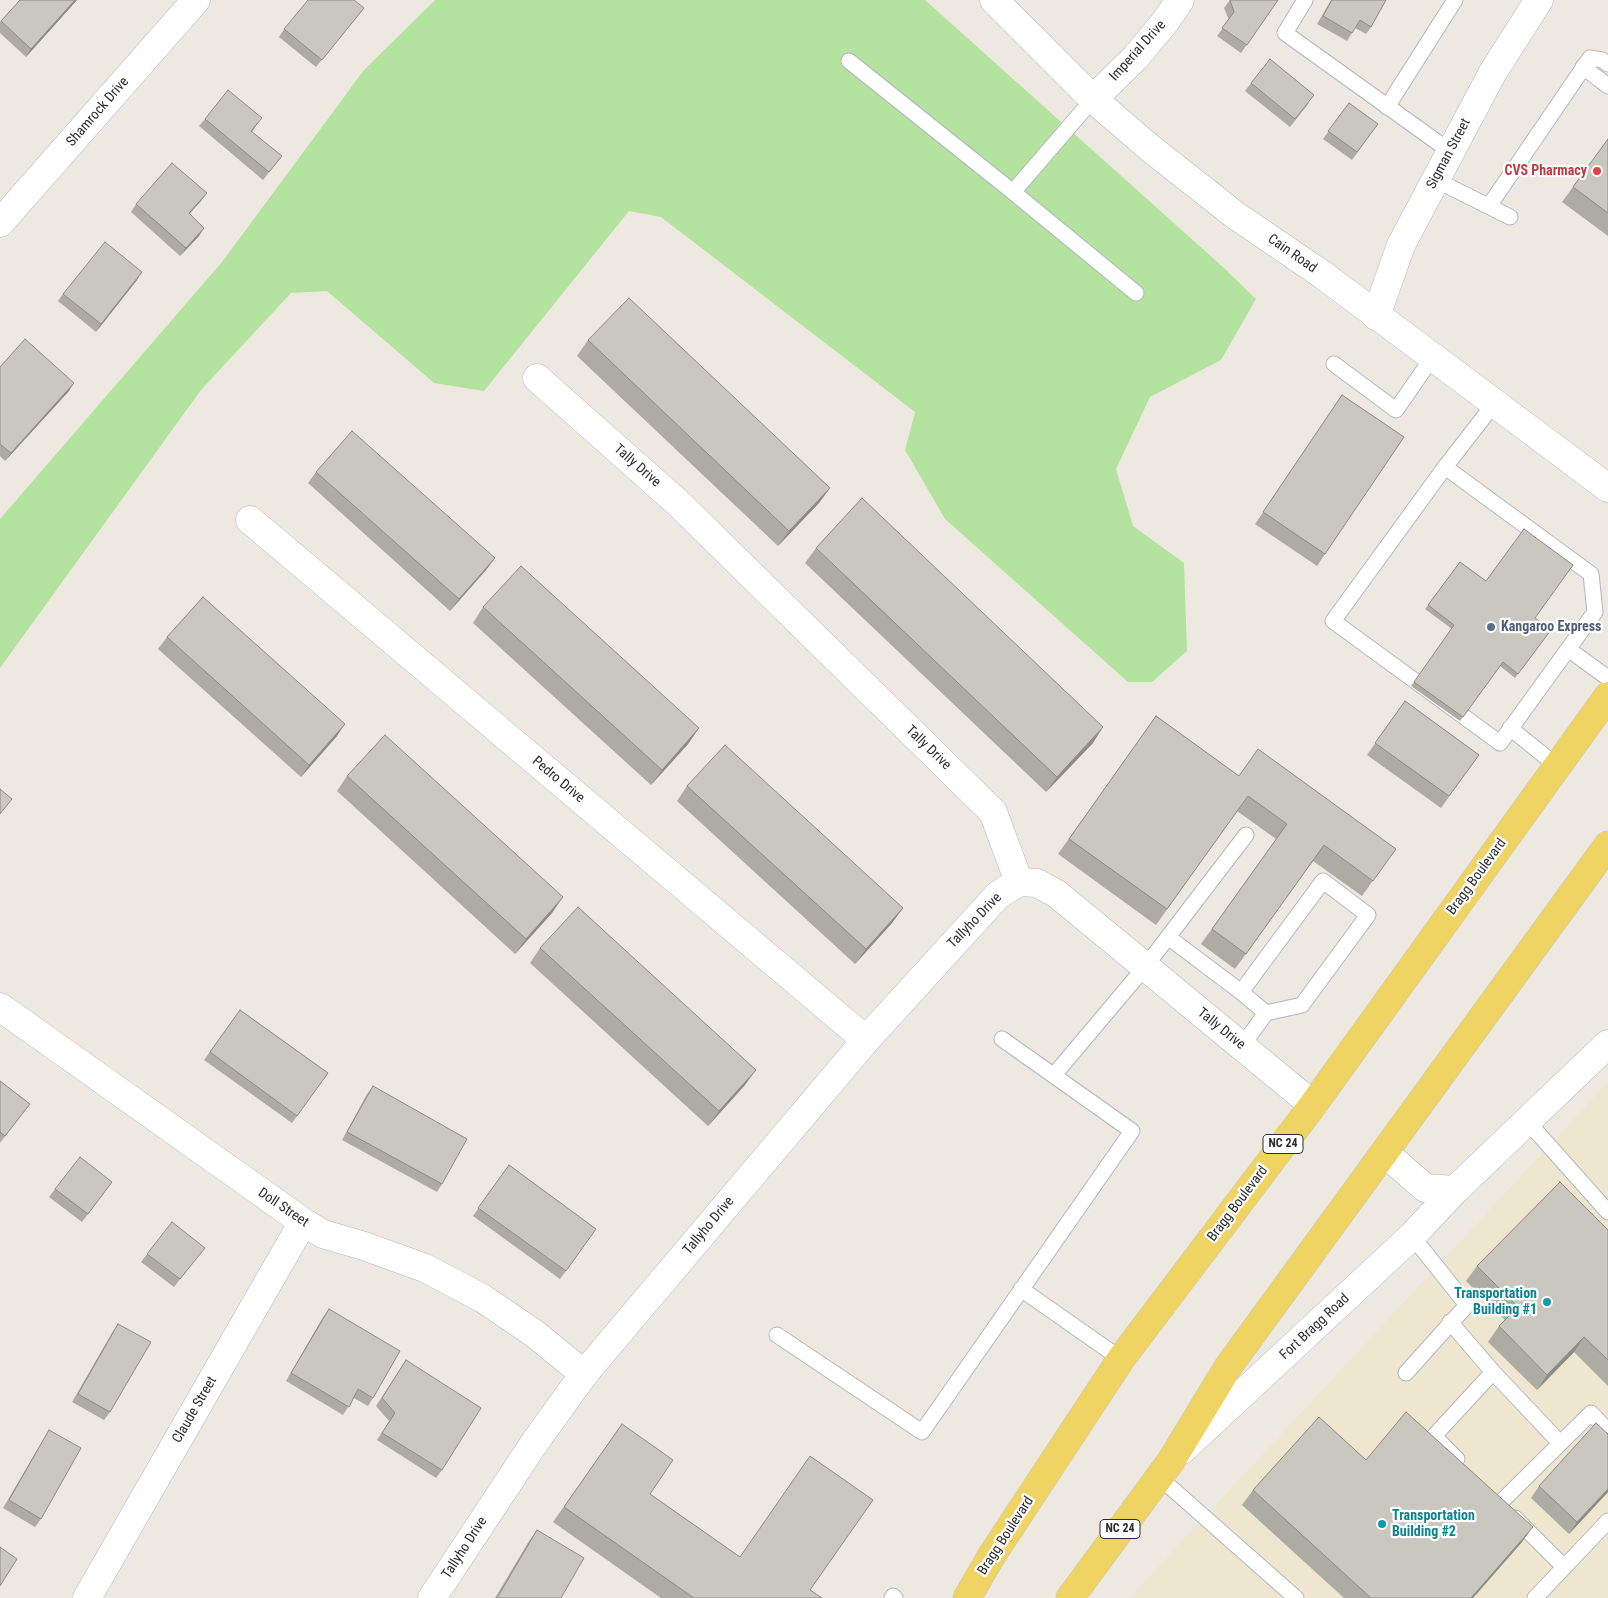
<!DOCTYPE html>
<style>
body{margin:0}
canvas{display:block;background:#eee9e0}
</style>
<canvas width="1608" height="1598"></canvas>
<script>
const g = document.querySelector('canvas').getContext('2d');
g.lineJoin = 'round';
function fill(path, color) { g.fillStyle = color; g.fill(path, 'evenodd'); }
const poly = rows => new Path2D(rows.map(r => 'M' + r).join(''));
function stroke(path, color, width, dash) { g.strokeStyle = color; g.lineWidth = width; g.lineCap = dash ? 'butt' : 'round'; g.setLineDash(dash || []); g.stroke(path); }
function drawText(font, color, halo, rows, align = 'center') {
  g.font = font + ' "Roboto Condensed",sans-serif'; g.lineWidth = 4.5; g.setLineDash([]); g.textBaseline = 'middle'; g.strokeStyle = halo; g.fillStyle = color; for (const [text, x, y, turn = 0] of rows) {
    g.save(); g.translate(x, y); g.rotate((+turn || 0) * Math.PI / 180); g.textAlign = isNaN(turn) ? turn : align; if (halo) g.strokeText(text, 0, 0); g.fillText(text, 0, 0); g.restore();
  }
}
const education = poly([
 [1608,1082,1608,1256,1574,1352,1608,1386,1608,1598,1473,1598,1522,1542,1355,1475,1242,1505,1344,1598,1129,1598]
]);
const green = poly([
 [435,0,925,0,1224,268,1256,299,1221,360,1150,397,1116,469,1133,526,1184,563,1187,651,1152,682,1128,682,945,519,905,450,915,412,661,217,629,211,484,391,434,383,327,291,291,293,201,390,0,668,0,519,222,262,364,70]
]);
const service = poly([
 [1305,0,1285,33,1451,152],
 [849,61,1013,192,1093,99],
 [1583,67,1608,86],
 [1387,107,1455,0],
 [1436,180,1510,217],
 [1013,192,1136,293],
 [1489,206,1590,58,1602,60,1608,64],
 [1334,364,1396,410,1432,358],
 [1445,467,1591,574,1595,612,1500,743,1333,621,1445,467],
 [1445,467,1494,404],
 [1568,649,1608,678],
 [1510,728,1557,766],
 [1241,992,1323,881,1368,915,1302,1005,1266,1013,1241,992,1168,937,1246,835],
 [1242,1046,1266,1013],
 [1054,1075,1145,967,1168,937],
 [1527,1121,1608,1212],
 [1021,1289,1121,1359],
 [1450,1322,1493,1372,1434,1436,1457,1459],
 [777,1335,922,1432,1132,1131,1002,1039],
 [1493,1372,1560,1443],
 [1406,1373,1467,1305,1412,1236],
 [1159,1477,1296,1598],
 [1500,1503,1591,1413,1608,1431],
 [1515,1518,1564,1567],
 [892,1598,893,1596,895,1598],
 [1535,1598,1608,1521]
]);
const minor = poly([
 [1093,99,1135,58,1165,22,1180,0],
 [0,223,196,0],
 [1376,316,1401,245,1493,72,1539,0],
 [250,520,866,1040],
 [0,1007,303,1222,323,1234,364,1246,425,1268,482,1298,535,1334,584,1374],
 [1385,1153,1425,1188,1455,1190],
 [1182,1450,1412,1236,1455,1190,1608,1044],
 [87,1598,303,1222],
 [432,1598,535,1442,584,1374,866,1040,998,895,1019,882,993,812,677,502,537,378]
]);
const tertiary = poly([
 [1019,882,1037,883,1057,894,1313,1105]
]);
const secondary = poly([
 [994,0,1093,99,1150,148,1235,215,1323,275,1608,488]
]);
const primary = poly([
 [967,1598,992,1555,1121,1359,1313,1105,1608,696],
 [1070,1598,1171,1461,1228,1367,1608,845]
]);
const wall = poly([
 [20,0,77,0,26,57,0,33,0,22],
 [1230,0,1278,0,1241,53,1217,36,1229,20,1224,8],
 [1331,0,1386,0,1371,27,1366,34,1355,28,1347,41,1317,24],
 [364,8,316,67,279,37,284,29],
 [1251,83,1309,103,1290,127,1245,91],
 [1349,103,1378,124,1352,160,1323,139],
 [205,119,256,126,252,132,282,156,263,180,199,126],
 [1608,139,1608,236,1562,202],
 [201,201,189,214,199,236,180,256,131,212,136,204],
 [137,280,96,332,58,301,63,294],
 [588,340,830,488,819,503,778,546,577,356],
 [0,367,69,391,5,461,0,456],
 [1342,395,1404,437,1317,566,1255,524],
 [316,472,495,558,486,570,450,611,308,483],
 [816,548,1093,743,1046,792,805,563],
 [1460,562,1535,618,1548,634,1515,678,1500,666,1460,721,1411,686,1452,629,1425,609],
 [483,607,699,728,688,744,651,785,473,623],
 [167,637,337,736,301,777,158,649],
 [1405,701,1479,755,1441,808,1367,755],
 [1156,716,1239,776,1396,849,1362,896,1313,861,1235,969,1201,944,1276,839,1237,811,1156,925,1058,854],
 [347,776,552,913,515,954,337,791],
 [687,786,903,908,892,923,855,964,677,801],
 [540,948,745,1085,708,1126,530,963],
 [240,1010,328,1073,292,1123,204,1060],
 [0,1081,30,1104,0,1143],
 [373,1086,442,1184,437,1192,342,1140,367,1094],
 [509,1165,596,1229,560,1279,473,1216],
 [112,1182,82,1222,49,1197,55,1189],
 [1608,1230,1608,1386,1574,1352,1537,1390,1488,1342,1499,1326,1505,1320,1466,1281,1477,1266],
 [147,1254,199,1255,174,1287,141,1262],
 [329,1309,373,1398,368,1406,354,1398,343,1415,286,1381,323,1317],
 [118,1324,110,1412,104,1420,72,1402,113,1331],
 [406,1360,442,1470,436,1478,377,1440,389,1421,376,1406],
 [622,1424,650,1494,740,1557,810,1590,822,1598,661,1598,553,1522],
 [49,1430,41,1519,35,1527,3,1508,44,1438],
 [1608,1434,1608,1492,1569,1534,1531,1498,1539,1486],
 [1366,1460,1522,1542,1473,1598,1344,1598,1242,1505,1253,1490],
 [537,1530,561,1598,495,1598,529,1541]
]);
const shadedWall = poly([
 [75,0,77,0,26,57,31,49],
 [207,193,201,201,183,221,189,213],
 [204,228,199,236,180,256,186,248],
 [142,272,137,280,96,332,101,324],
 [74,383,69,391,5,461,11,453],
 [830,488,819,503,778,546,789,531],
 [495,558,486,570,450,611,459,599],
 [345,724,337,736,301,777,309,765],
 [1103,727,1093,743,1046,792,1057,777],
 [699,728,688,744,651,785,662,770],
 [563,897,552,913,515,954,526,939],
 [903,908,892,923,855,964,866,949],
 [756,1070,745,1085,708,1126,719,1111],
 [1584,1337,1574,1352,1537,1390,1547,1375],
 [1608,1489,1608,1492,1569,1534,1577,1522],
 [1533,1527,1522,1542,1473,1598,1471,1598]
]);
const building = poly([
 [20,0,75,0,31,49,1,21,20,0],
 [308,0,354,0,364,8,322,60,284,29,308,0],
 [1230,0,1278,0,1247,45,1222,28,1234,12,1230,0],
 [1332,0,1386,0,1371,27,1360,20,1352,33,1323,16,1332,0],
 [1270,59,1314,95,1295,119,1251,83,1270,59],
 [228,90,262,118,251,131,282,156,269,172,205,119,228,90],
 [1349,103,1378,124,1357,152,1328,131,1349,103],
 [1608,139,1608,213,1573,187,1608,139],
 [172,163,207,193,189,213,204,228,186,248,136,204,172,163],
 [105,242,142,272,101,324,63,294,105,242],
 [629,298,830,488,789,531,588,340,629,298],
 [25,339,74,383,11,453,0,444,0,367,25,339],
 [1342,395,1404,437,1325,554,1263,512,1342,395],
 [352,431,495,558,459,599,316,472,352,431],
 [862,498,1103,727,1057,777,816,548,862,498],
 [1524,529,1573,565,1535,618,1551,630,1518,674,1503,662,1463,717,1414,682,1454,625,1428,605,1460,562,1486,581,1524,529],
 [521,566,699,728,662,770,483,607,521,566],
 [203,597,345,724,309,765,167,637,203,597],
 [1405,701,1479,755,1449,796,1375,743,1405,701],
 [1156,716,1239,776,1258,749,1396,849,1373,881,1324,845,1246,954,1212,929,1287,824,1248,796,1167,909,1069,839,1156,716],
 [385,735,563,897,526,939,347,776,385,735],
 [725,745,903,908,866,949,687,786,725,745],
 [0,789,12,799,0,814,0,789],
 [578,907,756,1070,719,1111,540,948,578,907],
 [240,1010,328,1073,297,1116,210,1052,240,1010],
 [0,1081,30,1104,5,1136,0,1132,0,1081],
 [373,1086,467,1139,442,1184,347,1132,373,1086],
 [80,1157,112,1182,88,1214,55,1189,80,1157],
 [509,1165,596,1229,566,1271,478,1208,509,1165],
 [1560,1182,1608,1230,1608,1360,1584,1337,1547,1375,1499,1326,1518,1307,1477,1266,1560,1182],
 [172,1222,205,1248,180,1279,147,1254,172,1222],
 [329,1309,400,1351,373,1398,358,1389,349,1407,291,1373,329,1309],
 [118,1324,151,1342,110,1412,78,1394,118,1324],
 [406,1360,481,1408,442,1470,382,1433,395,1413,382,1398,406,1360],
 [1406,1412,1533,1527,1471,1598,1371,1598,1253,1490,1319,1417,1366,1460,1406,1412],
 [1596,1423,1608,1434,1608,1489,1577,1522,1539,1486,1596,1423],
 [622,1424,673,1460,650,1494,740,1557,810,1456,873,1500,810,1590,822,1598,694,1598,564,1507,622,1424],
 [49,1430,81,1448,41,1519,9,1500,49,1430],
 [537,1530,584,1558,561,1598,497,1598,537,1530],
 [0,1547,17,1559,0,1586,0,1547]
]);
const markers = [
 [1597,171,5,"#e0444e"],
 [1491,627,5,"#5c6f8a"],
 [1547,1302,5,"#0f9aa8"],
 [1382,1524,5,"#0f9aa8"]
];
const shields = [
 [1283,1144,40],
 [1120,1529,40]
];
const shieldNames = [
 ["NC 24",1283,1144],
 ["NC 24",1120,1529]
];
const streetNames = [
 ["Imperial Drive",1138,51,-48],
 ["Shamrock Drive",98,112,-49],
 ["Sigman Street",1449,154,-62],
 ["Cain Road",1292,254,35],
 ["Tally Drive",637,466,41],
 ["Tally Drive",928,748,44],
 ["Pedro Drive",558,780,40],
 ["Bragg Boulevard",1477,877,-54],
 ["Tallyho Drive",975,921,-46],
 ["Tally Drive",1221,1029,39],
 ["Bragg Boulevard",1238,1204,-53],
 ["Doll Street",283,1208,34],
 ["Tallyho Drive",709,1226,-50],
 ["Fort Bragg Road",1315,1327,-43],
 ["Claude Street",195,1410,-60],
 ["Bragg Boulevard",1006,1536,-57],
 ["Tallyho Drive",465,1548,-57]
];
const healthNames = [
 ["CVS Pharmacy",1587,171]
];
const serviceNames = [
 ["Kangaroo Express",1501,627]
];
const cultureNames = [
 ["Transportation",1537,1294],
 ["Building #1",1537,1310],
 ["Transportation",1392,1516,"left"],
 ["Building #2",1392,1532,"left"]
];
fill(education, '#efe6d0');
fill(green, '#b3e39e');
stroke(service, '#b3b6c0', 17);
stroke(minor, '#b3b6c0', 29);
stroke(tertiary, '#b3b6c0', 29);
stroke(secondary, '#b3b6c0', 29);
stroke(primary, '#c8c8c8', 29);
stroke(service, '#fff', 15);
stroke(minor, '#fff', 28);
stroke(tertiary, '#fff', 28);
stroke(secondary, '#fff', 28);
stroke(primary, '#efd464', 28);
fill(wall, '#aeaba3');
fill(shadedWall, '#8d8b85');
fill(building, '#cac7be');
stroke(building, '#8d8b85', 1);
for (const [x, y, r, color] of markers) { const dot = new Path2D(); dot.arc(x, y, r, 0, 2 * Math.PI); g.fillStyle = color; g.fill(dot); stroke(dot, '#fff', 2); }
for (const [x, y, w] of shields) { const box = new Path2D(); box.roundRect(x - w / 2, y - 9.5, w, 19, 4); g.fillStyle = '#fff'; g.fill(box); stroke(box, '#2d2d2d', 1); }
drawText('bold 12px', '#2d2d2d', null, shieldNames);
drawText('14px', '#2d2d2d', '#fff', streetNames);
drawText('bold 14px', '#be3a42', '#fff', healthNames, 'right');
drawText('bold 14px', '#4e5e75', '#fff', serviceNames, 'left');
drawText('bold 14px', '#0d838f', '#fff', cultureNames, 'right');
</script>
